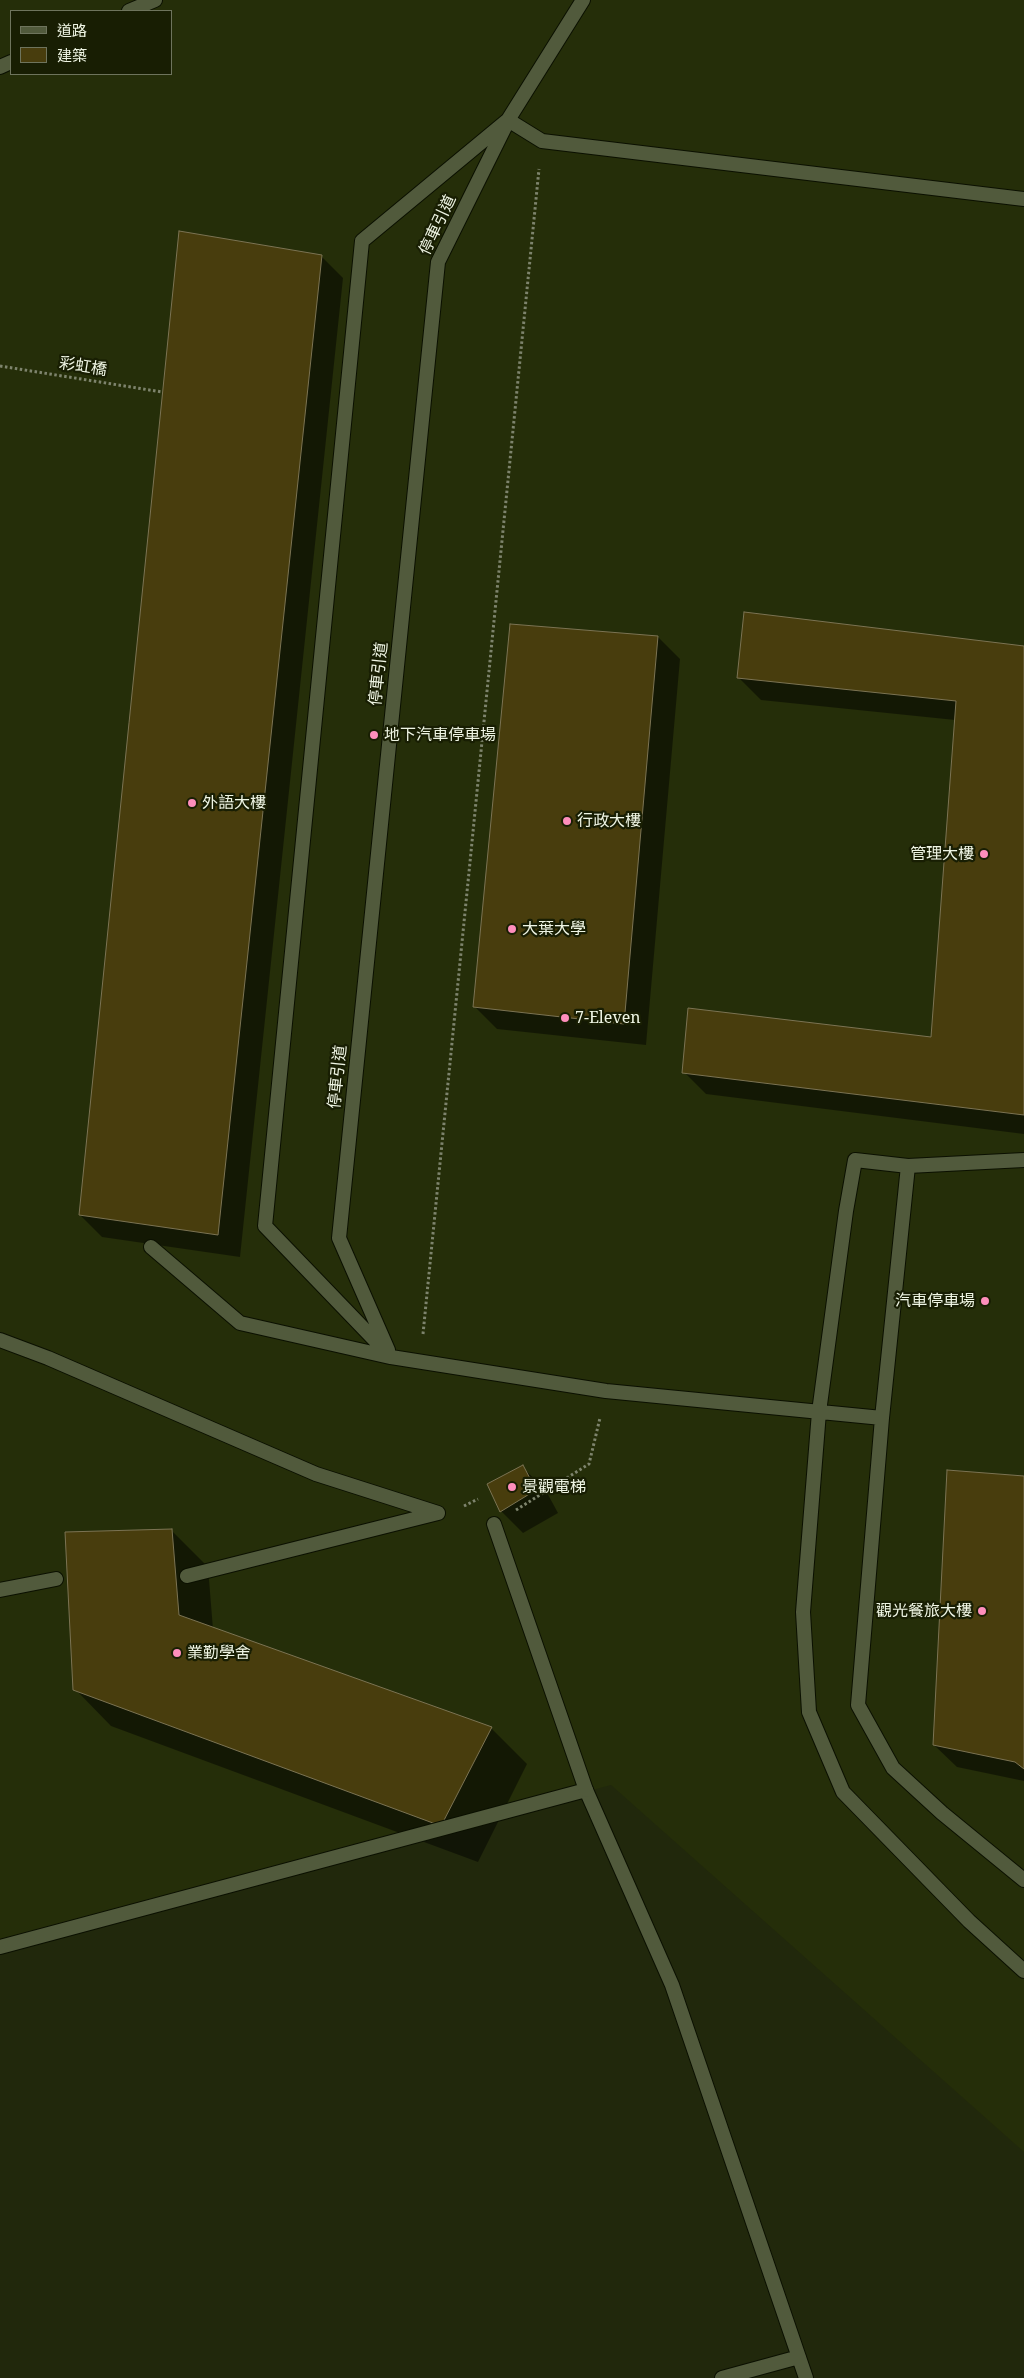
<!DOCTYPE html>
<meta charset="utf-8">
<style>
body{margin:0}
#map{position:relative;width:1024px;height:2378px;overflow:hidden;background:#21280c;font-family:"Noto Serif","Noto Sans TC",serif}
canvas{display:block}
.legend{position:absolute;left:10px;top:10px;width:162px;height:65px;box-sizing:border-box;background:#181e03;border:1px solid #6e745d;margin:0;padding:6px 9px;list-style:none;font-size:15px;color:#eff5e4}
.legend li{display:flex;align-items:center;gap:10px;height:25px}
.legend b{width:25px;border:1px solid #6e745d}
</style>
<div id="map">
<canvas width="1024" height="2378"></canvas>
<ul class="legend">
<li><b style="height:6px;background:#515a3c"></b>道路</li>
<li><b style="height:14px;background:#483d0d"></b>建築</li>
</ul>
</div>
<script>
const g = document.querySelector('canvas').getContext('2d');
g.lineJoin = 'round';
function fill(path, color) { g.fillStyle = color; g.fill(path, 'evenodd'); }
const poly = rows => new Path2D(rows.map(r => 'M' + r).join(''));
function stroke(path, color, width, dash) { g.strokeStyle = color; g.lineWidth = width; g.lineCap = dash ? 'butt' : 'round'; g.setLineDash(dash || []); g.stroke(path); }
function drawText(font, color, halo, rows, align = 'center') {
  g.font = font + ' "Noto Serif","Noto Sans TC",serif'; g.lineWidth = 4.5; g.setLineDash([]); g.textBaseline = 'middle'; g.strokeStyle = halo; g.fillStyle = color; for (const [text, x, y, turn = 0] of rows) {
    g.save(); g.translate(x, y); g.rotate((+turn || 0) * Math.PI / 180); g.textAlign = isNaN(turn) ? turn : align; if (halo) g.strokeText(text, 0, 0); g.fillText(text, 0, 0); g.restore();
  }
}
const built = poly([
 [0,0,1024,0,1024,2152,611,1785,0,1951],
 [11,11,171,11,171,74,11,74]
]);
const shadow = poly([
 [321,256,343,278,240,1257,102,1237,80,1215],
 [658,637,680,659,646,1045,497,1029,475,1007],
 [1024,647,1024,1134,706,1094,684,1072,932,1038,955,720,761,700,739,678],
 [522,1467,545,1489,558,1513,523,1533,501,1511],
 [1024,1477,1024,1781,957,1767,934,1745],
 [172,1531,208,1567,213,1629,491,1728,527,1764,478,1862,111,1726,75,1689]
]);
const building = poly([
 [179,231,322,255,218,1235,79,1215,179,231],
 [744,612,1024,646,1024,1115,682,1073,688,1008,931,1037,956,701,737,678,744,612],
 [510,624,658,636,624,1024,473,1007,510,624],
 [523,1465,536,1490,500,1512,487,1484,523,1465],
 [947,1470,1024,1476,1024,1769,1015,1762,933,1745,947,1470],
 [172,1529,179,1615,492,1727,441,1826,73,1690,65,1532,172,1529]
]);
const path = poly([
 [0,366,162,392],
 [423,1334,539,169],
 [464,1506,478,1499],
 [516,1510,589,1464,600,1418]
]);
const service = poly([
 [583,0,508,120,542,141,1024,199],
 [129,11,155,0],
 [0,67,11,62],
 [508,120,362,241,265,1226,391,1357,606,1391,882,1418],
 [1024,1160,908,1166,855,1160,846,1211,819,1412,803,1612,809,1712,843,1792,969,1921,1024,1971],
 [908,1166,882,1418,858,1705,893,1768,942,1813,1024,1880],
 [151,1247,240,1323,390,1357],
 [0,1340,48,1358,316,1474,438,1513,187,1576],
 [388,1350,339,1238,438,262,505,127],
 [0,1590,56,1579],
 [0,1947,586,1790,672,1985,806,2378],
 [722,2378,799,2357]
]);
const minor = poly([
 [494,1524,586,1790]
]);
const markers = [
 [374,735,5,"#fe8ebc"],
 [192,803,5,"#fe8ebc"],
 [567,821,5,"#fe8ebc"],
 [984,854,5,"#fe8ebc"],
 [512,929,5,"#fe8ebc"],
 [565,1018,5,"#fe8ebc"],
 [985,1301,5,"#fe8ebc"],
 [512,1487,5,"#fe8ebc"],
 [982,1611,5,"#fe8ebc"],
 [177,1653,5,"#fe8ebc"]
];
const streetNames = [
 ["停車引道",438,225,-65],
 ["彩虹橋",83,367,9],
 ["停車引道",379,674,-84],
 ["停車引道",338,1077,-84]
];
const poiNames = [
 ["地下汽車停車場",384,735],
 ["外語大樓",202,803],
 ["行政大樓",577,821],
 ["管理大樓",974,854,"right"],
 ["大葉大學",522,929],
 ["7-Eleven",575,1018],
 ["汽車停車場",975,1301,"right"],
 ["景觀電梯",522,1487],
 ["觀光餐旅大樓",972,1611,"right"],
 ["業勤學舍",187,1653]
];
fill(built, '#252e09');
fill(shadow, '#0007');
fill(building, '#483d0d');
stroke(building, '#7b7353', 1);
stroke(service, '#0b1000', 16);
stroke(minor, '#0b1000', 16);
stroke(path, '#7e846d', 3, [2.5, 2.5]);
stroke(service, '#515a3c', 14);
stroke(minor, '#515a3c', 14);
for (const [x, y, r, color] of markers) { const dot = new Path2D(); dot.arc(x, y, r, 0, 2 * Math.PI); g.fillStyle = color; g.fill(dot); stroke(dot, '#181e03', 2); }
drawText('16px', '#eff5e4', '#181e03', streetNames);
drawText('16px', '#eff5e4', '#181e03', poiNames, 'left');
</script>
